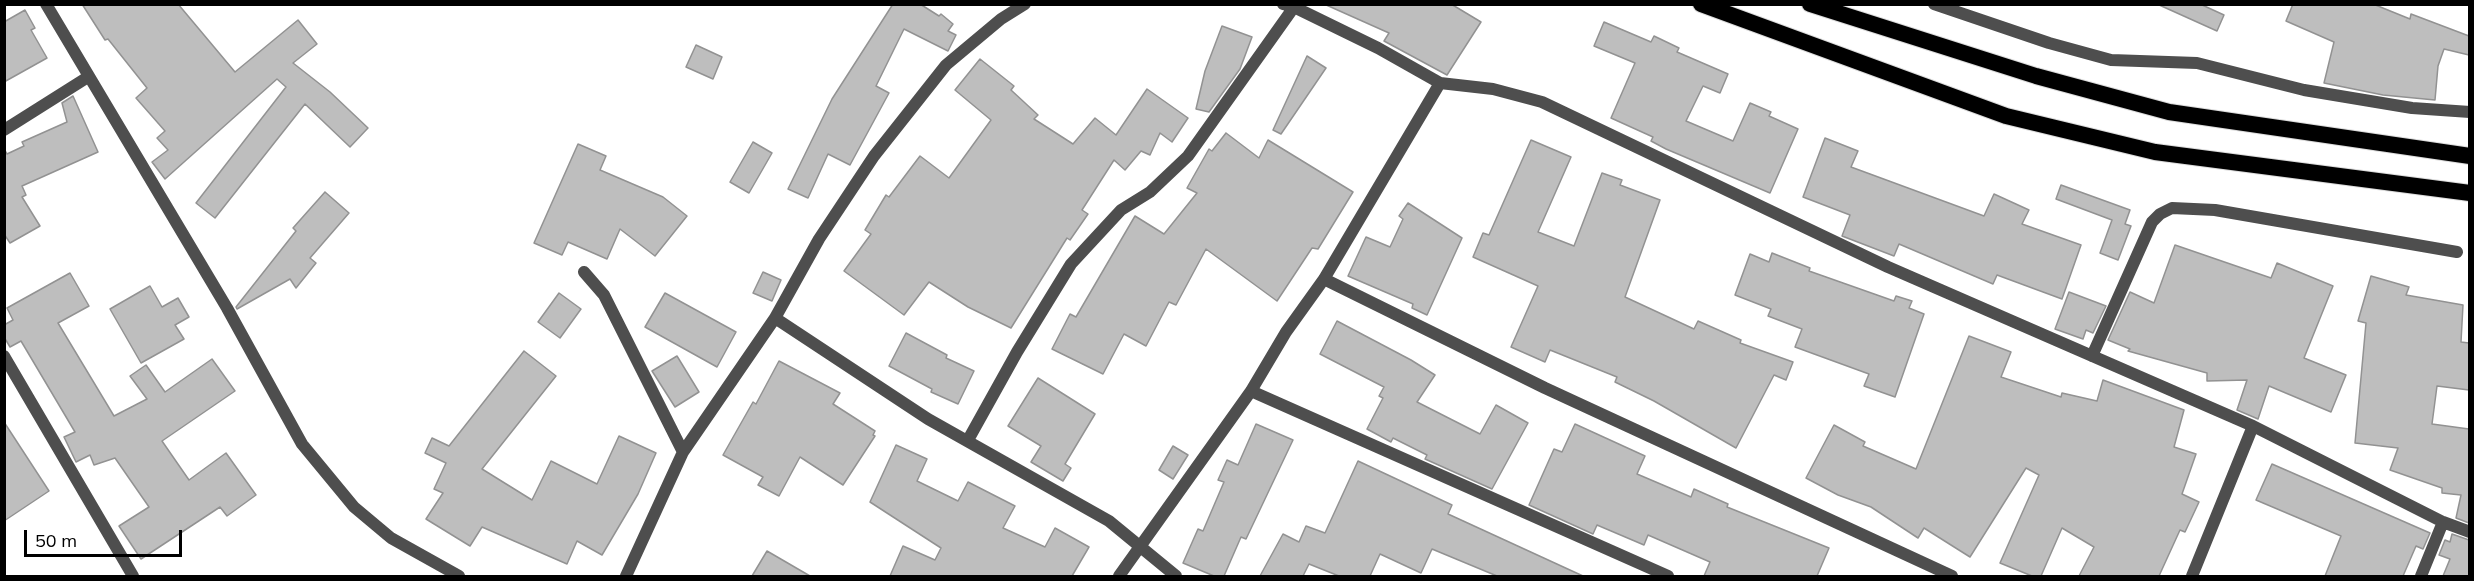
<!DOCTYPE html>
<style>
body{margin:0}
#map{position:relative;width:2474px;height:581px;overflow:hidden;background:#fff;font-family:Mulish,sans-serif}
canvas{display:block}
.frame{position:absolute;inset:0;border:6px solid #000;pointer-events:none}
.scale{position:absolute;left:24px;top:530px;width:158px;height:27px;box-sizing:border-box;border:3px solid #000;border-top:0;padding-left:8px;font-size:18px;line-height:21px;white-space:nowrap;color:#000;-webkit-text-stroke:4px #fff;paint-order:stroke}
</style>
<div id="map">
<canvas width="2474" height="581"></canvas>
<div class="frame"></div>
<div class="scale">50 m</div>
</div>
<script>
const g = document.querySelector('canvas').getContext('2d');
g.lineJoin = 'round';
function fill(path, color) { g.fillStyle = color; g.fill(path, 'evenodd'); }
const poly = rows => new Path2D(rows.map(r => 'M' + r).join(''));
function stroke(path, color, width, dash) { g.strokeStyle = color; g.lineWidth = width; g.lineCap = dash ? 'butt' : 'round'; g.setLineDash(dash || []); g.stroke(path); }
const building = poly([
 [82,4,178,4,235,72,298,20,317,44,293,63,330,92,368,128,350,147,305,104,215,218,196,203,286,87,277,79,165,179,152,162,168,150,157,138,165,131,136,98,147,88,108,39,105,40,82,4],
 [893,4,920,4,939,16,941,14,953,24,948,31,956,35,948,51,904,29,876,86,889,93,850,165,828,154,808,198,788,189,832,99,893,4],
 [1324,4,1451,4,1481,22,1447,75,1384,41,1389,33,1324,4],
 [2157,4,2200,4,2224,15,2217,31,2157,4],
 [2293,4,2373,4,2410,19,2411,14,2469,36,2469,55,2444,49,2438,66,2435,100,2383,95,2324,83,2334,42,2286,21,2293,4],
 [25,10,35,28,31,30,47,58,4,82,4,22,25,10],
 [1604,22,1651,42,1654,36,1679,48,1677,52,1728,74,1720,93,1703,86,1686,121,1733,141,1750,103,1771,112,1769,116,1798,129,1770,193,1666,149,1651,141,1653,137,1611,118,1635,63,1594,46,1604,22],
 [1222,26,1252,37,1240,69,1209,112,1196,109,1205,71,1222,26],
 [696,45,722,57,713,79,686,67,696,45],
 [1307,56,1326,68,1281,134,1273,130,1307,56],
 [980,59,1014,86,1011,90,1038,115,1034,119,1073,144,1095,118,1116,135,1147,89,1188,118,1172,142,1160,133,1150,155,1141,151,1125,170,1114,160,1082,210,1088,214,1070,240,1067,238,1011,328,968,307,929,282,904,315,844,271,871,234,865,230,886,195,889,197,920,156,949,178,991,120,955,90,980,59],
 [73,96,98,152,22,186,26,195,22,197,40,226,10,243,4,234,4,149,7,154,24,146,22,142,67,122,62,103,73,96],
 [1226,133,1259,158,1268,140,1353,192,1318,249,1312,248,1277,301,1206,249,1176,305,1169,302,1146,346,1124,334,1103,374,1052,349,1070,314,1076,317,1135,216,1164,234,1197,193,1187,188,1209,149,1212,151,1226,133],
 [1825,138,1858,151,1851,167,1984,216,1994,194,2029,210,2022,224,2081,245,2062,299,1997,275,1993,284,1899,244,1894,256,1842,236,1850,215,1803,197,1825,138],
 [1531,140,1571,157,1538,232,1574,246,1602,173,1622,180,1620,185,1660,200,1625,297,1694,329,1698,321,1741,340,1740,343,1793,362,1786,380,1774,375,1736,448,1654,401,1615,382,1617,377,1550,350,1545,362,1511,347,1538,286,1473,257,1483,233,1489,235,1531,140],
 [753,142,772,153,749,193,730,182,753,142],
 [578,144,606,156,600,170,663,197,687,216,655,256,620,229,607,259,568,242,562,255,534,243,578,144],
 [2061,185,2130,210,2125,224,2131,226,2118,260,2100,253,2112,220,2056,199,2061,185],
 [325,192,349,213,310,258,316,263,296,288,290,279,237,309,236,307,296,231,293,228,325,192],
 [1408,203,1462,238,1427,315,1412,308,1413,304,1348,276,1366,237,1390,247,1403,219,1399,216,1408,203],
 [2175,245,2271,278,2277,263,2333,286,2304,358,2346,375,2331,412,2269,386,2258,419,2237,410,2247,380,2207,381,2207,373,2128,351,2130,349,2108,340,2130,292,2154,303,2175,245],
 [1772,253,1810,268,1809,271,1894,301,1896,296,1912,301,1909,308,1924,314,1895,397,1864,386,1869,374,1795,347,1802,329,1768,316,1771,309,1735,295,1750,254,1769,262,1772,253],
 [763,272,781,280,772,301,753,293,763,272],
 [70,273,89,306,58,323,114,416,147,399,130,376,146,365,165,392,212,359,235,391,162,441,189,480,226,453,256,495,227,516,220,507,141,559,119,526,149,507,115,458,94,465,90,455,76,462,64,437,75,432,21,341,10,347,4,337,4,325,13,320,7,308,70,273],
 [2371,276,2409,287,2406,295,2463,305,2461,342,2469,343,2469,390,2437,386,2432,424,2469,429,2469,523,2456,518,2461,495,2442,493,2442,488,2390,470,2398,448,2355,443,2366,323,2358,321,2371,276],
 [150,286,162,307,178,298,189,317,175,325,184,339,141,363,110,309,150,286],
 [2069,292,2106,306,2093,333,2086,330,2083,339,2055,329,2069,292],
 [559,293,581,309,560,338,538,322,559,293],
 [665,293,736,332,717,367,645,327,665,293],
 [1337,321,1411,360,1435,375,1417,402,1480,434,1496,405,1528,423,1492,489,1425,459,1427,455,1393,438,1391,442,1367,429,1383,398,1379,396,1384,387,1320,354,1337,321],
 [906,333,947,355,946,358,974,371,958,404,931,392,932,389,889,366,906,333],
 [1969,336,2011,352,2001,377,2061,397,2062,393,2097,401,2103,380,2184,410,2174,447,2196,454,2182,494,2199,502,2185,532,2180,530,2159,576,2079,576,2094,547,2062,528,2041,576,2032,576,2000,563,2039,475,2026,468,1970,557,1924,528,1918,538,1871,507,1838,495,1806,478,1834,425,1865,442,1863,446,1916,469,1969,336],
 [524,351,556,376,482,469,532,500,551,461,597,484,619,436,656,453,638,494,602,555,577,541,567,564,482,527,470,546,426,519,443,493,434,489,446,463,425,453,432,438,449,446,524,351],
 [677,356,699,392,675,407,652,371,677,356],
 [779,361,840,393,833,404,875,431,873,435,875,436,843,485,800,457,779,496,758,485,763,477,723,455,753,402,756,404,779,361],
 [1038,378,1095,414,1065,464,1071,468,1063,481,1031,462,1041,446,1008,426,1038,378],
 [4,422,49,491,4,521,4,422],
 [1256,424,1293,440,1246,539,1241,537,1224,576,1214,576,1183,563,1198,529,1203,531,1224,482,1218,480,1227,460,1238,465,1256,424],
 [1575,424,1645,456,1637,474,1691,497,1694,489,1728,504,1727,507,1829,548,1817,576,1704,576,1710,562,1648,535,1644,545,1597,525,1593,534,1529,505,1554,449,1562,452,1575,424],
 [896,445,927,459,917,481,958,501,968,482,1015,506,1003,528,1045,547,1055,528,1089,547,1072,576,890,576,903,546,935,560,941,548,870,502,896,445],
 [1173,446,1188,455,1173,479,1159,470,1173,446],
 [1358,461,1452,505,1448,514,1583,576,1497,576,1432,549,1421,573,1380,554,1370,576,1339,576,1309,564,1303,576,1260,576,1283,534,1299,542,1306,526,1325,533,1358,461],
 [2272,464,2430,533,2423,549,2416,546,2403,576,2325,576,2341,536,2256,500,2272,464],
 [2452,534,2469,540,2469,576,2443,576,2450,559,2439,555,2445,540,2450,542,2452,534],
 [767,551,810,576,752,576,767,551]
]);
const minor = poly([
 [46,4,227,308,302,444,354,507,391,538,459,576],
 [1283,4,1294,7,1378,48,1440,83,1493,89,1542,102,1888,267,2253,426,2443,522,2470,532],
 [1934,4,2049,43,2111,60,2197,63,2304,90,2412,108,2470,112],
 [4,130,88,77],
 [584,272,604,295,683,452],
 [1324,279,1545,388,1952,576],
 [775,318,928,419,1109,521,1176,576],
 [4,356,133,576],
 [2092,356,2152,222,2160,214,2172,208,2215,210,2457,252],
 [1251,391,1668,576],
 [968,440,1017,352,1071,264,1121,210,1150,192,1188,156,1294,7],
 [626,576,683,452,775,318,819,239,874,156,946,65,1001,19,1025,4],
 [1119,576,1251,391,1286,332,1324,279,1440,83],
 [2192,576,2253,426],
 [2421,576,2443,522]
]);
const trunk = poly([
 [1701,4,2006,116,2155,152,2470,193],
 [1810,4,2036,76,2169,112,2470,156]
]);
fill(building, '#bebebe');
stroke(building, '#929292', 1.5);
stroke(trunk, '#dbdbdb', 18);
stroke(minor, '#4e4e4e', 12);
stroke(trunk, '#000', 16);
</script>
